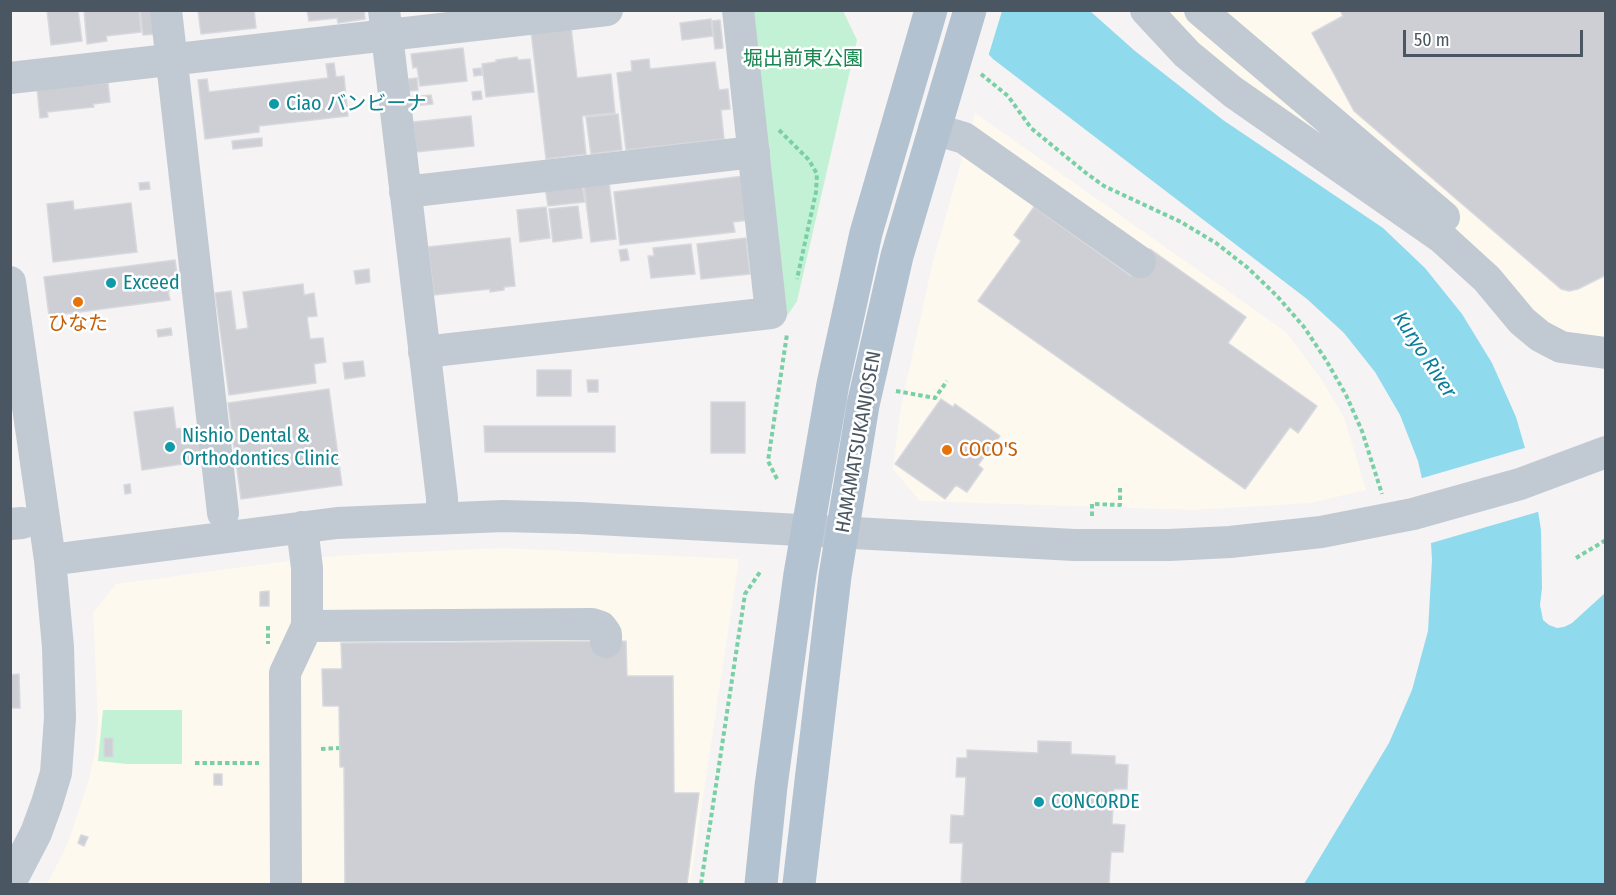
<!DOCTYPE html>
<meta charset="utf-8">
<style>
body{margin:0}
#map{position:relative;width:1616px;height:895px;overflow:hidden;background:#f5f3f3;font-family:"Fira Sans Condensed",sans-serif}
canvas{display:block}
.frame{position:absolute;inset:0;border:12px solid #4a5661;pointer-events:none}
.scale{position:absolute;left:1403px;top:30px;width:180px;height:27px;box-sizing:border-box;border:3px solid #4a5661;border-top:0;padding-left:8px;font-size:18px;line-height:21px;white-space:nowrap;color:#4a5661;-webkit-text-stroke:4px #fff;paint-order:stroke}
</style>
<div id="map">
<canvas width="1616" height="895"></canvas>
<div class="frame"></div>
<div class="scale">50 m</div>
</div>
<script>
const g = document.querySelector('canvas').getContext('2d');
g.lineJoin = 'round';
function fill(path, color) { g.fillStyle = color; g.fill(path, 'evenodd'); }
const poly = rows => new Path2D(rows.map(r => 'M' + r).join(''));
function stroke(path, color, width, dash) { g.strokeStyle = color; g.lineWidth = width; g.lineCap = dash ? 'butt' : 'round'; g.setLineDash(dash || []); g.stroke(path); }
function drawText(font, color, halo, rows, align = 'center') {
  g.font = font + ' "Fira Sans Condensed","Noto Sans JP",sans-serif'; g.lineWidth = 5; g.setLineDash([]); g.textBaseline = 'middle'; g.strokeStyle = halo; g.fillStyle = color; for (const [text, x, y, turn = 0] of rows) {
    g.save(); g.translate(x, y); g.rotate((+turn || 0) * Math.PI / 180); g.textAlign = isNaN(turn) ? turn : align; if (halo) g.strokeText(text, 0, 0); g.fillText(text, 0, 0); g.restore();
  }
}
const commercial = poly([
 [1163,11,1605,11,1605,340,1565,335,1547,325,1241,82],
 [975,113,1286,332,1321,379,1344,417,1366,490,1310,503,1194,510,920,501,893,469,900,412,932,265],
 [503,548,739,559,690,884,47,884,67,845,88,783,95,752,98,720,93,613,116,584,310,558,367,554]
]);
const green = poly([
 [749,11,843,11,857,40,797,301,783,322],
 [103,710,182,710,182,764,127,764,98,761]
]);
const water = poly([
 [948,11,1090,11,1135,51,1223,120,1383,228,1425,268,1462,314,1492,363,1516,417,1532,472,1541,530,1542,588,1540,605,1543,620,1549,625,1557,628,1564,627,1572,623,1605,593,1605,884,1304,884,1389,743,1412,690,1428,631,1432,560,1429,510,1418,461,1400,415,1375,372,1344,333,1307,299,993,59]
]);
const pier = poly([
 [945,10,1002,11,988,57,946,13],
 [1528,447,1535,472,1541,511,1428,544,1426,510,1419,479]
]);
const building = poly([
 [47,10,78,10,82,41,51,45,47,10],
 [84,10,139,10,141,32,106,36,107,41,87,44,84,10],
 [140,10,154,10,156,34,143,35,140,10],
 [198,10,254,10,256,28,201,34,198,10],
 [307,10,364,10,365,19,338,23,337,18,309,21,307,10],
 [1340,10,1606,10,1606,275,1578,289,1569,291,1561,289,1354,111,1312,33,1343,16,1340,10],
 [711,19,713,36,682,40,680,23,711,19],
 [720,20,723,48,715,49,712,21,720,20],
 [571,27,577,78,611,74,615,113,582,116,586,154,546,159,531,31,571,27],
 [463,48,467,81,420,86,417,67,413,68,411,54,463,48],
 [517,57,518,60,530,59,534,92,486,97,482,64,496,62,496,60,517,57],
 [649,59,650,69,715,62,719,90,728,89,730,109,721,110,724,139,626,150,617,73,632,71,631,61,649,59],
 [334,63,336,77,344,76,348,116,259,126,259,132,205,139,198,80,207,79,209,92,328,78,326,64,334,63],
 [481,68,482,75,474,76,473,69,481,68],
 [417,78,418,90,409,91,408,79,417,78],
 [108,83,110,102,93,104,94,107,47,112,48,117,40,118,37,88,108,83],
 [481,91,482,99,473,100,472,92,481,91],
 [431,95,433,104,411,106,410,97,431,95],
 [618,114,622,150,591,154,586,117,618,114],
 [471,116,474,146,416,152,413,122,471,116],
 [262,138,262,146,233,149,232,141,262,138],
 [744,176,749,220,733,222,735,232,620,245,614,192,744,176],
 [149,182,150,189,140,190,139,183,149,182],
 [609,182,616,239,591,242,584,185,609,182],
 [582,184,585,202,548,206,545,188,582,184],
 [73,201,74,210,131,203,137,252,53,262,47,204,73,201],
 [578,206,582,238,553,242,549,209,578,206],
 [546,207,550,238,520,242,517,210,546,207],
 [1034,207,1131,276,1150,249,1246,317,1228,343,1317,406,1298,433,1290,427,1245,489,978,301,1021,241,1014,235,1034,207],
 [510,238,515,286,504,287,504,290,490,292,490,289,434,295,428,247,510,238],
 [746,238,750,274,701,279,697,244,746,238],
 [691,244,695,274,651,278,648,256,654,256,653,248,691,244],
 [627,249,629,260,621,261,619,250,627,249],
 [175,260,179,289,168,291,170,300,49,316,44,277,175,260],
 [369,269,370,282,356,284,354,271,369,269],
 [303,284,304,295,314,293,317,316,307,317,310,339,323,338,326,362,314,364,316,383,229,395,215,293,231,291,236,330,248,328,243,292,303,284],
 [171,328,172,335,158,337,157,330,171,328],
 [363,361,365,376,345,379,343,363,363,361],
 [537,370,571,370,571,396,537,396,537,370],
 [587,380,598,380,598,392,588,392,587,380],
 [329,389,342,485,241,499,228,403,329,389],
 [941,399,953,407,955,404,1000,436,978,465,983,469,967,492,956,485,945,499,895,464,941,399],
 [711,402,745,402,745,453,711,453,711,402],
 [173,407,176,429,189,427,190,433,199,431,203,461,142,470,134,412,173,407],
 [484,426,615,426,615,452,485,452,484,426],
 [130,484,131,493,125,494,124,485,130,484],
 [269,591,269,606,260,606,260,592,269,591],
 [626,641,627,676,673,676,674,793,699,793,687,884,345,884,344,767,340,767,339,706,323,706,322,669,342,669,341,643,626,641],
 [19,674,20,708,10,708,10,675,19,674],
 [104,738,113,738,113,757,104,757,104,738],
 [1038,741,1071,742,1071,754,1115,756,1115,764,1128,765,1127,789,1114,789,1112,824,1125,825,1123,852,1111,852,1109,884,961,884,963,843,950,843,951,815,964,816,966,777,956,777,957,758,967,758,967,750,1038,753,1038,741],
 [214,774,222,774,222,785,214,785,214,774],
 [81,835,88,837,84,846,78,843,81,835]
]);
const path = poly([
 [981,74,1008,96,1031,128,1086,173,1104,186,1181,222,1216,243,1248,268,1277,296,1304,327,1326,360,1346,395,1362,431,1382,494],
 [779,130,809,160,817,174,816,192,797,279],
 [896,391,935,398,947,381],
 [777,479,768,461,787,334],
 [1092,516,1092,504,1120,505,1120,487],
 [1576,558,1606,540],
 [268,626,268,644],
 [321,749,339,748],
 [195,763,259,763],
 [701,884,745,594,760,572]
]);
const minor = poly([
 [166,10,223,513],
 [384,10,442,498,442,518],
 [1146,10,1187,54,1233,92,1441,237,1487,279,1522,321,1540,336,1561,347,1606,353],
 [1200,10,1444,217],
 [10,78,607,10],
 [934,129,964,138,1140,262],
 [405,192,754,152],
 [10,282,50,560,58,647,60,718,56,773,47,803,36,833,10,883],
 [424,352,771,313,738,10],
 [10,524,22,523],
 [50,560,337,523,503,516,579,518,1074,545,1169,545,1230,542,1321,532,1413,514,1520,484,1606,452],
 [307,626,592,624,601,627,606,634,606,642],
 [286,884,285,673,307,626,307,568,302,527]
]);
const major = poly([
 [761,884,771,786,800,574,833,384,866,233,931,10],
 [799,884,835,576,863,405,897,256,970,10]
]);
const markers = [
 [274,104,6,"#0f9aa8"],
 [111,283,6,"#0f9aa8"],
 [78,302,6,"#e8710a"],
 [170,447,6,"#0f9aa8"],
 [947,450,6,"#e8710a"],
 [1039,802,6,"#0f9aa8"]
];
const parkNames = [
 ["堀出前東公園",803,59]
];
const cultureNames = [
 ["Ciao バンビーナ",286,104],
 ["Exceed",123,283],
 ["Nishio Dental &",182,436],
 ["Orthodontics Clinic",182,459],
 ["CONCORDE",1051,802]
];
const foodNames = [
 ["ひなた",78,324],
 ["COCO'S",959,450,"left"]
];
const streetNames = [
 ["HAMAMATSUKANJOSEN",859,442,-80]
];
const waterNames = [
 ["Kuryo River",1424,355,57]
];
fill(commercial, '#fdf9ef');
fill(green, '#c3f1d5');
fill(water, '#90daee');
fill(pier, '#f5f3f3');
fill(building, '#cdcfd5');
stroke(building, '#d7d9de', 1.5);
stroke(path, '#7ad0a6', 4, [4.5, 3]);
stroke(minor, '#c1cad2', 32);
stroke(major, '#b3c2d1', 33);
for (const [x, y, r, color] of markers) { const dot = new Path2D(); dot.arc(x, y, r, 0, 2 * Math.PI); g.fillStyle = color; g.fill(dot); stroke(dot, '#fff', 2); }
drawText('20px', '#17864f', '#fff', parkNames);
drawText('20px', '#0d838f', '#fff', cultureNames, 'left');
drawText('20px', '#c56008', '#fff', foodNames);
drawText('20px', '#4a5661', '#fff', streetNames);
drawText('italic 21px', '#0c7c9b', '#fff', waterNames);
</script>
